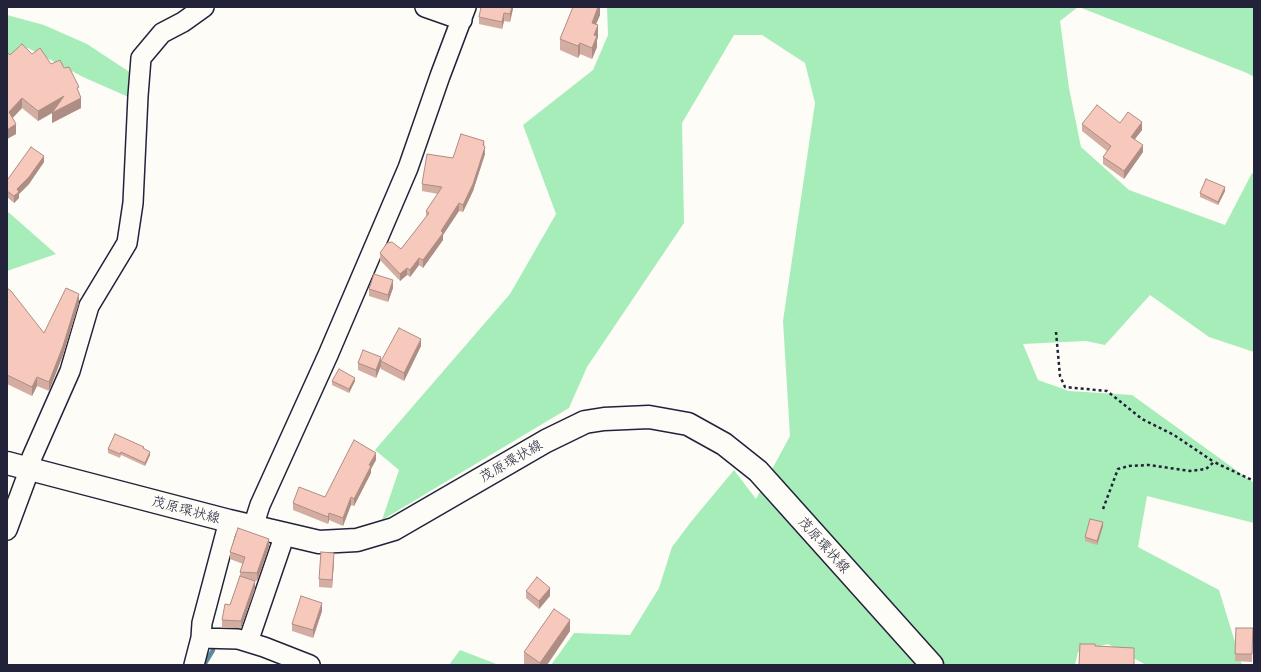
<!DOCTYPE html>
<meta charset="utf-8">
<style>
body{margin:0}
#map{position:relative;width:1261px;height:672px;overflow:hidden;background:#fdfcf7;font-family:Mali,sans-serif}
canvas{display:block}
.frame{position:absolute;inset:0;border:8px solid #22223b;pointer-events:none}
</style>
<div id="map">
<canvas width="1261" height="672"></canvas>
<div class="frame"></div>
</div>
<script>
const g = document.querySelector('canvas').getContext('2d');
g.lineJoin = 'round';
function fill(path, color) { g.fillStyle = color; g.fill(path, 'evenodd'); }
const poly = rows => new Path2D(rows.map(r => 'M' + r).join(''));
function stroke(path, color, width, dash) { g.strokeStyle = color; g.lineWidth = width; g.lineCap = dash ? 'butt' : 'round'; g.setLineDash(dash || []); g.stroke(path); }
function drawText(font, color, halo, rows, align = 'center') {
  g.font = font + ' Mali,"Klee One",sans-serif'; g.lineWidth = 3; g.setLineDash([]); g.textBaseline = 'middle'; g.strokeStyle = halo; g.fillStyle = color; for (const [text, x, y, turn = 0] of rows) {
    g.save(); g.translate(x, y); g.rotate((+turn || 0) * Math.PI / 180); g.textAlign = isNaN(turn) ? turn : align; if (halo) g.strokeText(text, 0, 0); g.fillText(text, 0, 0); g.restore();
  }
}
const green = poly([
 [607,7,1078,7,1060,21,1069,88,1081,147,1129,190,1225,225,1252,173,1254,174,1254,352,1209,337,1150,295,1105,345,1086,341,1023,344,1038,380,1069,391,1132,395,1254,483,1254,523,1147,496,1138,547,1219,590,1242,665,1146,665,1108,644,1078,652,1075,665,551,665,574,633,630,635,659,588,672,547,690,523,734,470,756,499,790,436,783,321,815,103,805,63,762,35,734,35,682,123,684,223,587,367,569,408,382,520,399,470,375,450,510,294,556,214,523,125,593,70,608,35],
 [1079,7,1254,7,1254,77,1247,73],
 [7,15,44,25,87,44,134,75,133,99,83,77,28,48,7,62],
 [7,211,56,254,7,271],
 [460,650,499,665,449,665]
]);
const stream = poly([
 [204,665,213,650]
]);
const path = poly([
 [1056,332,1060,376,1065,387,1107,391,1142,419,1174,435,1214,462],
 [1103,509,1118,469,1129,466,1149,465,1190,471,1206,469,1214,462,1254,481]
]);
const minor = poly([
 [425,7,462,20],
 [253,527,260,505,328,355,408,168,440,76,466,7],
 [7,530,30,468,32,457,70,371,89,306,127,243,133,203,138,96,141,58,162,33,183,22,204,7],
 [201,638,238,639,264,647,310,665],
 [248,642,285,534],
 [194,665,201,638,202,623,229,521]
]);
const major = poly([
 [7,463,229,521,285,534,319,542,357,540,394,529,546,441,585,422,604,419,649,417,688,424,724,444,758,471,932,665]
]);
const wall = poly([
 [513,7,510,22,504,21,502,29,479,24,479,17],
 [600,7,600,15,596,24,598,37,597,40,597,47,592,59,580,54,578,58,560,50,560,39],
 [32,54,51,64,64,68,79,92,81,108,52,123,52,113,38,121,22,108,12,118,16,134,7,139,7,55,10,55],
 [1120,123,1142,130,1135,139,1143,152,1124,179,1103,164,1103,157,1107,151,1082,131,1082,124],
 [484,146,485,154,473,191,463,212,459,211,443,235,443,240,423,268,419,265,410,277,407,275,400,281,380,260,380,253,401,249,426,217,426,211,438,194,422,191,422,184,453,158],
 [44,162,29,184,19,194,19,198,14,203,7,197,7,178,8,179],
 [1225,191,1218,205,1200,197,1200,193],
 [7,288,44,333,79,303,63,355,49,391,37,386,32,396,7,384],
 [393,288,388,302,369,296,369,289],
 [421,346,404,381,381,369,381,366,376,378,358,370,358,363,381,361],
 [332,381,355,381,349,393,332,385],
 [108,449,144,449,150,455,145,466,121,455,120,458,108,453],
 [376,460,371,469,371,473,354,506,351,505,343,526,329,520,328,524,293,510,293,503,325,497],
 [1103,526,1097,545,1085,541,1085,537],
 [269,547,257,581,253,581,255,589,241,628,222,628,222,620,230,605,240,577,240,572,243,564,230,559,230,552],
 [334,561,332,588,319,587,319,579],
 [526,591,550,596,539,609,526,598],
 [322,611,313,638,292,631,292,624],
 [1236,628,1253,628,1252,662,1235,661],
 [570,631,547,665,526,665,524,664,524,652]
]);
const shadedWall = poly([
 [512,7,513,7,513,9,510,22,510,14],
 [598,7,600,7,600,15,592,34,592,23],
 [504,13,504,21,502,29,502,22],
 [598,25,598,37,597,40,597,47,592,59,592,48,594,35],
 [580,43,580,54,578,58,578,46],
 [64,96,81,98,81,108,52,123,52,113,38,121,38,111],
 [22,98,22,108,9,122,9,112],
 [1142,122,1142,130,1131,144,1131,137],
 [16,124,16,134,7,139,7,130],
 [484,141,485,154,473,191,463,212,463,205],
 [1143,145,1143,152,1124,179,1124,171],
 [44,156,44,162,29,184,19,194,19,198,14,203,14,196,17,189],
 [1225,187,1225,191,1218,205,1218,202],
 [459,203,459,211,443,235,443,240,423,268,423,260],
 [419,258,419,265,410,277,410,270],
 [407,268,407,275,400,281,400,274],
 [393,280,393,288,388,302,388,295],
 [79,294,79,303,63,355,49,391,49,382],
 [421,339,421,346,404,381,404,373],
 [381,357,381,366,376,378,376,370],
 [37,377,37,386,32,396,32,387],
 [355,378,355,381,349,393,349,389],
 [150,452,150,455,145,466,145,463],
 [376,453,376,460,371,469,371,473,354,506,354,499,369,465],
 [351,497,351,505,343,526,343,518],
 [329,513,329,520,328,524,328,517],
 [1103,522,1103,526,1097,545,1097,541],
 [269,539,269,547,257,581,257,573],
 [334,553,334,561,332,588,332,580],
 [255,581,255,589,241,628,241,621],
 [550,588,550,596,539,609,539,601],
 [322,603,322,611,313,638,313,630],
 [570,620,570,631,547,665,540,665,540,663]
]);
const building = poly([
 [481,7,512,7,510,14,504,13,502,22,479,17,481,7],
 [573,7,598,7,592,23,598,25,594,35,597,36,592,48,580,43,578,46,560,39,573,7],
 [22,44,32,54,40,48,51,64,60,60,64,68,69,67,79,87,77,88,81,98,52,113,64,96,38,111,22,98,9,112,16,124,7,130,7,55,8,53,10,55,22,44],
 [1097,105,1120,123,1128,112,1142,122,1131,137,1143,145,1124,171,1103,157,1111,146,1082,124,1097,105],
 [461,134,484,141,483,145,485,147,473,184,463,205,459,203,441,231,443,233,423,260,419,258,410,270,407,268,400,274,380,253,387,243,392,242,401,249,429,213,426,211,442,187,422,184,427,154,453,158,461,134],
 [31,147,44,156,29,177,17,189,19,192,14,196,7,191,7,178,8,179,31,147],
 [1206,179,1225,187,1218,202,1200,193,1206,179],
 [374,274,393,280,388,295,369,289,374,274],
 [7,288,11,291,44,333,66,288,79,294,63,346,49,382,37,377,32,387,7,375,7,288],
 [399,328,421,339,404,373,381,361,399,328],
 [363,350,381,357,376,370,358,363,363,350],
 [339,369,355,378,349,389,332,381,339,369],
 [115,434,144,447,143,448,150,452,145,463,121,452,120,454,108,449,115,434],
 [354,440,376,453,369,465,371,466,354,499,351,497,343,518,329,513,328,517,293,503,299,487,325,497,354,440],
 [1090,519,1103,522,1097,541,1085,537,1090,519],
 [238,528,269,539,257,573,240,572,245,557,230,552,238,528],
 [321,552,334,553,332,580,319,579,321,552],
 [240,576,255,581,241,621,222,620,225,604,230,605,240,576],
 [537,577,550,588,539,601,526,591,537,577],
 [301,596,322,603,313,630,292,624,301,596],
 [554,609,570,620,540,663,524,652,554,609],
 [1236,628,1253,628,1252,654,1235,654,1236,628],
 [1080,644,1095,644,1095,646,1134,648,1134,665,1079,665,1080,644]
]);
const streetNames = [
 ["茂原環状線",511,461,-30],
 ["茂原環状線",186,510,15],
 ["茂原環状線",824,545,48]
];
fill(green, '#a7edb9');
stroke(stream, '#5d88a0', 4.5);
stroke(minor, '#22223b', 22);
stroke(major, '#22223b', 25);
stroke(path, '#22223b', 2.5, [3, 3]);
stroke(minor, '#fdfcf7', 19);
stroke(major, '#fdfcf7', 22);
fill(wall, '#d4ada2');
fill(shadedWall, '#ad8d84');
fill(building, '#f7c9bc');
stroke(building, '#ad8d84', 1);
drawText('14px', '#22223b', '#fdfcf7', streetNames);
</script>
